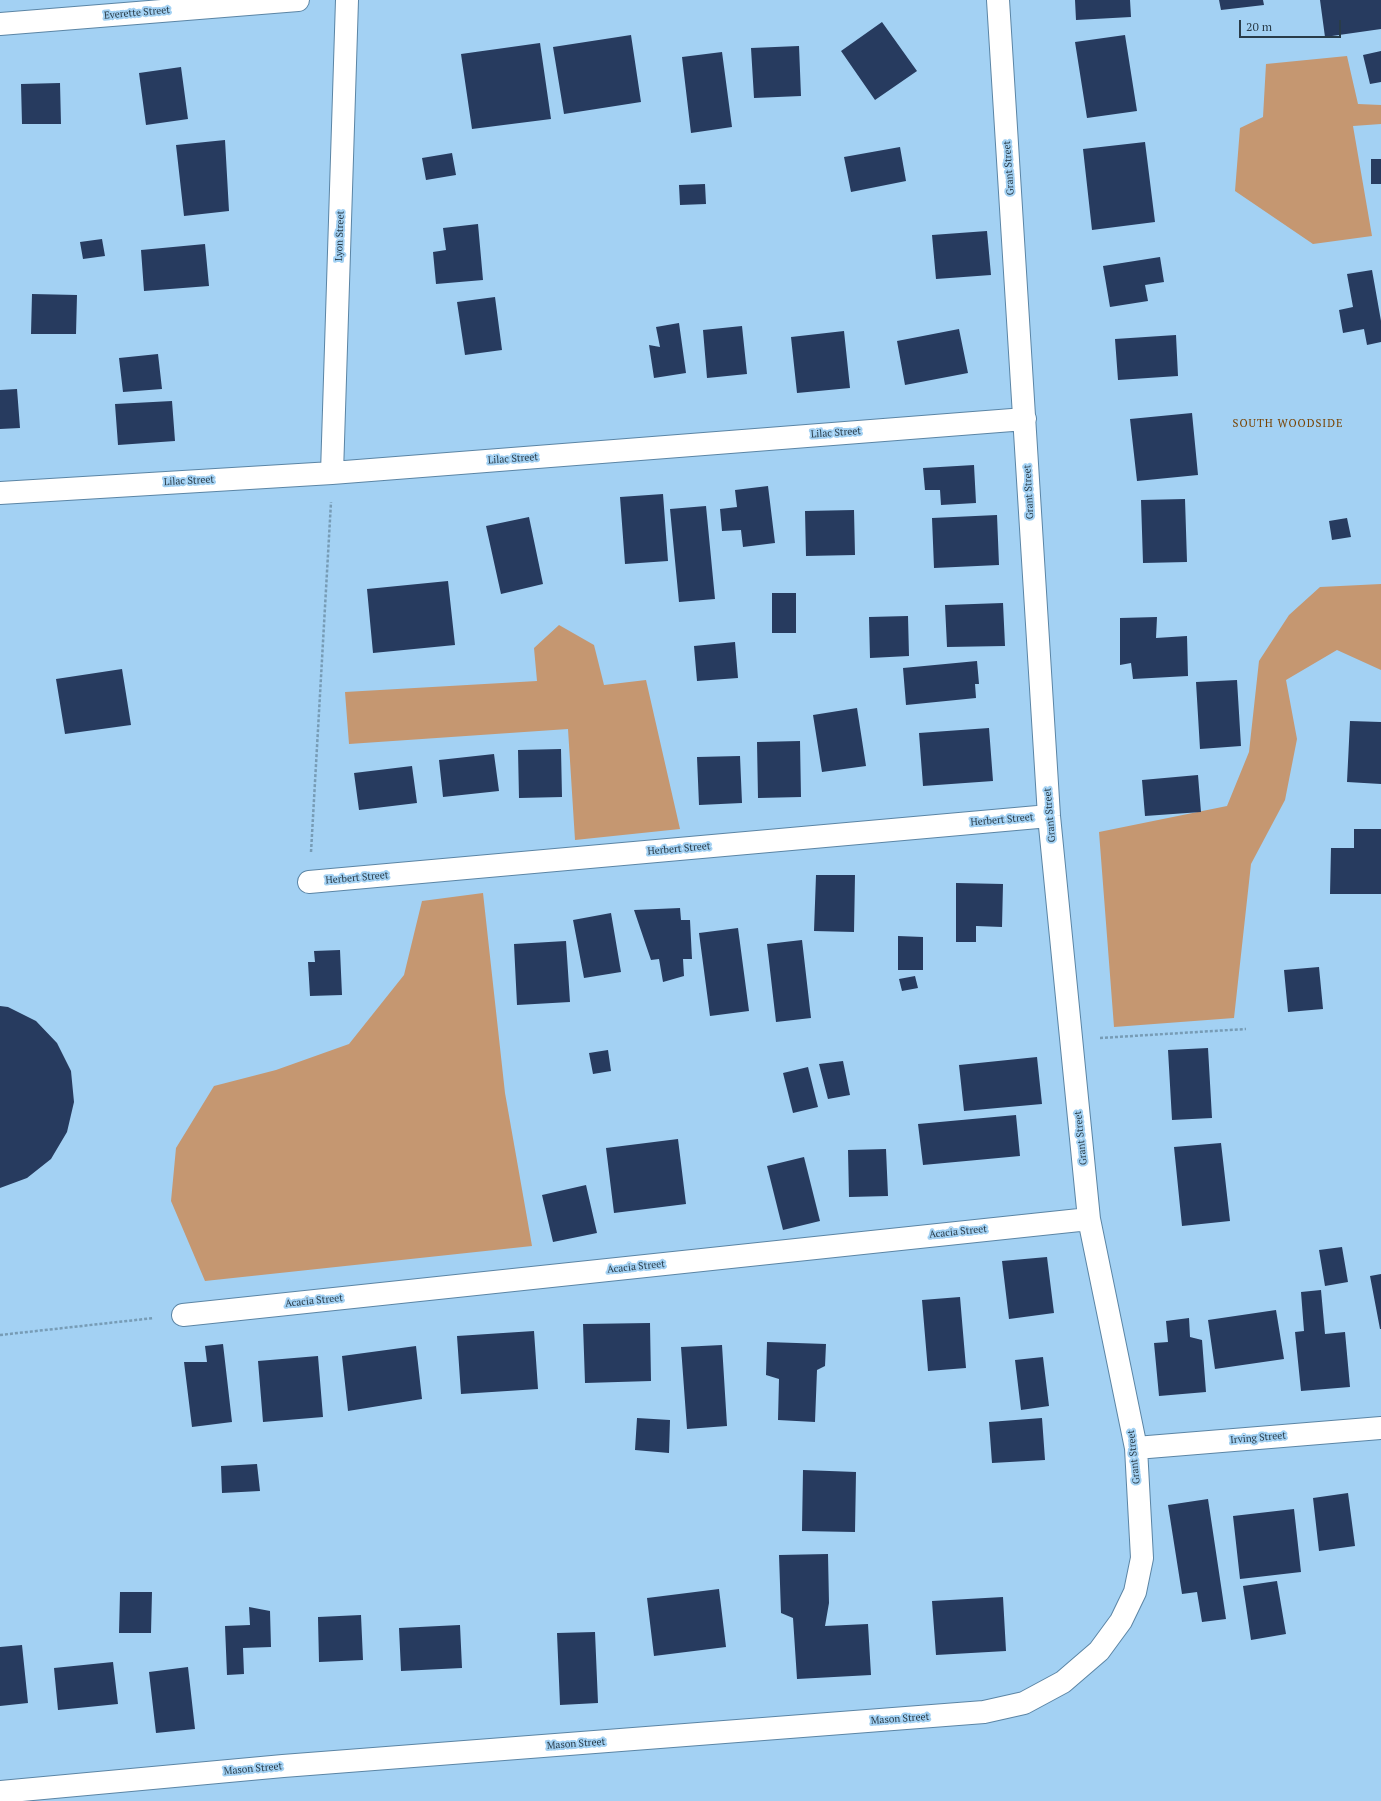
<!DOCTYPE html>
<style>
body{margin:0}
#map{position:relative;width:1381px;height:1801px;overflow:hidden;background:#a3d1f3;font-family:"PT Serif",serif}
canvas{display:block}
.scale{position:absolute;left:1239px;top:20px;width:102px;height:18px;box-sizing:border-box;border:2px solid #293c49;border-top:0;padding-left:5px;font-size:12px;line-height:14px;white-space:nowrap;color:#293c49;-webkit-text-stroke:3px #a3d1f3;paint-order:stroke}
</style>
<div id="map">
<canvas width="1381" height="1801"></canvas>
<div class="scale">20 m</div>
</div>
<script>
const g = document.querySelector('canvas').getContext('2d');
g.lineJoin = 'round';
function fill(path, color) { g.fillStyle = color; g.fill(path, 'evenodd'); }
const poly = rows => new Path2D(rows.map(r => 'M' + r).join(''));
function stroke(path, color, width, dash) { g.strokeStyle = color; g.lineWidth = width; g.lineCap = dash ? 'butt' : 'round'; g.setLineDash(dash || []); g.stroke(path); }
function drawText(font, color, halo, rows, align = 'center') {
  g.font = font + ' "PT Serif",serif'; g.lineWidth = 4; g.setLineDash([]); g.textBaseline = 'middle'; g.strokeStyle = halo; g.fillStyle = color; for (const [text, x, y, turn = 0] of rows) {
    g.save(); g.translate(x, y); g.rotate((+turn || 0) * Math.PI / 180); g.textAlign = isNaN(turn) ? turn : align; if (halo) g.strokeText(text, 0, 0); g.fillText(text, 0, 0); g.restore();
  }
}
const green = poly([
 [1347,56,1358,104,1381,105,1381,124,1353,126,1372,236,1313,244,1235,191,1240,128,1263,117,1266,64],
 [1381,584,1381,670,1337,650,1286,680,1297,739,1285,800,1251,864,1234,1018,1114,1027,1099,832,1227,806,1249,752,1259,661,1289,615,1320,587],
 [559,625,594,645,604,685,646,680,680,829,575,840,568,729,349,744,345,692,537,681,534,648],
 [483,893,505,1093,532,1246,205,1281,171,1201,176,1148,214,1086,276,1070,349,1044,404,975,422,901]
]);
const building = poly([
 [1075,0,1130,0,1131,17,1076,20],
 [1219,0,1263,0,1264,5,1221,10],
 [1320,0,1381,0,1381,29,1325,37],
 [882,22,917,71,875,100,841,51],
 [631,35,641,102,564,114,553,47],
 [1125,35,1137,111,1087,118,1075,42],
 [540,43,551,119,472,129,461,54],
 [799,46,801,96,754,98,751,48],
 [1381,51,1381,82,1370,84,1363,55],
 [722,52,732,127,691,133,682,57],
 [181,67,188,119,146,125,139,73],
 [60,83,61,124,22,124,21,84],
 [225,140,229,211,184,216,176,145],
 [1145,142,1155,222,1092,230,1083,149],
 [900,147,906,181,851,192,844,157],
 [452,153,456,175,426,180,422,158],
 [1371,159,1381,159,1381,184,1371,184],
 [705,184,706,204,680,205,679,185],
 [478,224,483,280,436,284,433,252,446,250,443,228],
 [987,231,991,275,936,279,932,235],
 [102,239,105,256,83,259,80,242],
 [205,244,209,286,144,291,141,250],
 [1160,257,1164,282,1145,285,1148,301,1110,307,1103,266],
 [1372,270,1381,321,1381,342,1367,345,1364,329,1343,333,1339,310,1353,307,1347,274],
 [32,294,77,295,76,334,31,334],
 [495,297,502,350,465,355,457,302],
 [679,323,686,373,654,378,649,345,660,347,656,327],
 [742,326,747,374,707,378,703,330],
 [959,329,968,373,905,385,897,341],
 [844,331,850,388,797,393,791,337],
 [1176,335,1178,376,1118,380,1115,339],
 [158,354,162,389,123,392,119,358],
 [17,389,20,428,0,429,0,390],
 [172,401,175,441,118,445,115,404],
 [1192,413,1198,475,1137,481,1130,419],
 [974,465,976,503,941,505,940,490,925,490,923,468],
 [768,486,775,543,743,547,741,530,722,531,720,509,737,507,735,490],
 [663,494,668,561,625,564,620,497],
 [1185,499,1187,562,1143,563,1141,500],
 [706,506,715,599,679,602,670,509],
 [854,510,855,555,806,556,805,511],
 [997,515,999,565,934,568,932,518],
 [529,517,543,584,501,594,486,526],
 [1347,518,1351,537,1332,540,1329,521],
 [448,581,455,645,373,653,367,589],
 [772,593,796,593,796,633,772,633],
 [1003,603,1005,646,947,647,945,605],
 [908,616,909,656,870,658,869,617],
 [1157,617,1156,638,1187,636,1188,676,1133,679,1131,663,1120,665,1120,618],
 [735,642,738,678,697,681,694,646],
 [977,661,979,684,975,684,976,698,906,705,903,668],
 [122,669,131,725,65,734,56,679],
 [1237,680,1241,746,1200,749,1196,682],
 [857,708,866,766,822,772,813,715],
 [1350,721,1381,722,1381,784,1347,782],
 [989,728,993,781,923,786,919,733],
 [800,741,801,797,758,798,757,742],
 [561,749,562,797,519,798,518,750],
 [494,754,499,791,443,797,439,760],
 [740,756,742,803,699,805,697,757],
 [412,766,417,803,359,810,354,773],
 [1198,775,1201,812,1145,816,1142,780],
 [1354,829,1381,829,1381,894,1330,894,1331,848,1354,848],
 [816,875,855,875,854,932,814,931],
 [956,883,1003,884,1002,927,976,926,976,942,956,942],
 [680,908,681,920,690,920,692,959,683,959,684,976,663,982,659,959,651,960,634,910],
 [611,913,621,972,584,978,573,920],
 [738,928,749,1011,710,1016,699,933],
 [898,936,923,937,923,970,898,970],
 [802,940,811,1018,776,1022,767,944],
 [566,941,570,1002,517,1005,514,944],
 [340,950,342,995,310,996,308,962,315,962,314,951],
 [1319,967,1323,1009,1288,1012,1284,970],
 [915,976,918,988,902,991,899,979],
 [0,1006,8,1007,36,1021,57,1043,71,1071,74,1102,67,1132,51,1159,27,1178,0,1188],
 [1208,1048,1212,1118,1172,1120,1168,1050],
 [608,1050,611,1071,593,1074,589,1053],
 [1037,1057,1042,1104,964,1111,959,1065],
 [843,1061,850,1095,828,1099,819,1064],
 [808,1067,818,1107,793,1113,783,1073],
 [1016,1115,1020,1156,923,1165,918,1124],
 [678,1139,686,1204,614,1213,606,1148],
 [1221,1143,1230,1221,1182,1226,1174,1147],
 [886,1149,888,1196,849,1197,848,1150],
 [804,1157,820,1221,783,1230,767,1166],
 [586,1185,597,1233,553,1242,542,1195],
 [1342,1247,1348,1282,1325,1286,1319,1250],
 [1047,1257,1054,1313,1009,1319,1002,1261],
 [1381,1274,1381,1329,1380,1329,1370,1276],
 [1321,1290,1325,1334,1345,1332,1350,1387,1301,1391,1295,1332,1304,1331,1301,1292],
 [960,1297,966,1368,928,1371,922,1300],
 [1276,1310,1284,1359,1215,1369,1208,1320],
 [1189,1318,1190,1337,1202,1340,1206,1392,1159,1396,1154,1343,1168,1342,1166,1321],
 [650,1323,651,1381,585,1383,583,1324],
 [534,1331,538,1389,461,1394,457,1336],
 [767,1342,826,1344,825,1366,817,1370,815,1422,778,1420,779,1379,766,1375],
 [223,1344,232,1422,192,1427,184,1362,207,1362,205,1346],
 [722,1345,727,1426,687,1429,681,1347],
 [416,1346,422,1399,348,1411,342,1356],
 [318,1356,323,1417,263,1422,258,1361],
 [1043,1357,1049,1406,1021,1410,1015,1360],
 [637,1418,670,1420,669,1453,635,1450],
 [1042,1418,1045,1460,992,1463,989,1422],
 [257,1464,260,1491,222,1493,221,1466],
 [803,1470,856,1472,855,1532,802,1531],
 [1348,1493,1355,1546,1319,1551,1313,1498],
 [1208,1499,1226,1619,1202,1622,1197,1592,1182,1594,1168,1505],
 [1294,1509,1301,1572,1240,1579,1233,1516],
 [828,1554,829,1603,825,1626,868,1624,871,1675,797,1679,793,1618,781,1613,779,1555],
 [1277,1581,1286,1634,1251,1640,1243,1586],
 [719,1589,726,1647,654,1656,647,1598],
 [120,1592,152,1592,151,1633,119,1633],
 [1003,1597,1006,1651,936,1655,932,1601],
 [249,1607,270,1611,271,1647,243,1648,244,1674,227,1675,225,1626,250,1625],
 [361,1615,363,1660,319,1662,318,1617],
 [460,1625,462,1668,401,1671,399,1628],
 [595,1632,598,1703,560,1705,557,1633],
 [22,1645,28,1703,0,1706,0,1647],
 [113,1662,118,1704,58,1710,54,1668],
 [188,1667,195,1729,156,1733,149,1672]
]);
const path = poly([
 [311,852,331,502],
 [1100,1038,1246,1029],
 [0,1335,154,1318]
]);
const street = poly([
 [0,24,298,0],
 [332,473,347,0],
 [0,493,332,473,1025,419],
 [309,882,1049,816],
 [183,1315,1089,1219],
 [1136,1448,1381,1428],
 [0,1792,283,1766,984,1712,1024,1703,1063,1682,1099,1651,1121,1621,1135,1592,1142,1558,1136,1448,1089,1219,1049,816,998,0]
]);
const streetNames = [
 ["Everette Street",137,13,-5],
 ["Grant Street",1009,168,-94],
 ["Lyon Street",340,236,-88],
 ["Lilac Street",836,433,-4],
 ["Lilac Street",513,459,-4],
 ["Lilac Street",189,481,-3],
 ["Grant Street",1029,492,-93],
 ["Grant Street",1050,815,-95],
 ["Herbert Street",1002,820,-5],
 ["Herbert Street",679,849,-5],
 ["Herbert Street",357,878,-5],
 ["Grant Street",1081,1138,-96],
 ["Acacia Street",958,1232,-6],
 ["Acacia Street",636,1267,-6],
 ["Acacia Street",314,1301,-6],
 ["Irving Street",1258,1438,-5],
 ["Grant Street",1134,1457,-96],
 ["Mason Street",900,1719,-4],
 ["Mason Street",576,1744,-4],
 ["Mason Street",253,1769,-5]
];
const neighbourhoodNames = [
 ["SOUTH WOODSIDE",1288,424]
];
fill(green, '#c59771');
fill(building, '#273b5f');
stroke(street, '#5b85a5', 24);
stroke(path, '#779cb6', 2.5, [3, 2]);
stroke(street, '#fff', 22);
drawText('10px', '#293c49', '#a3d1f3', streetNames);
g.letterSpacing = '1px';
drawText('11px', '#784202', '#a3d1f3', neighbourhoodNames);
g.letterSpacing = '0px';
</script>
